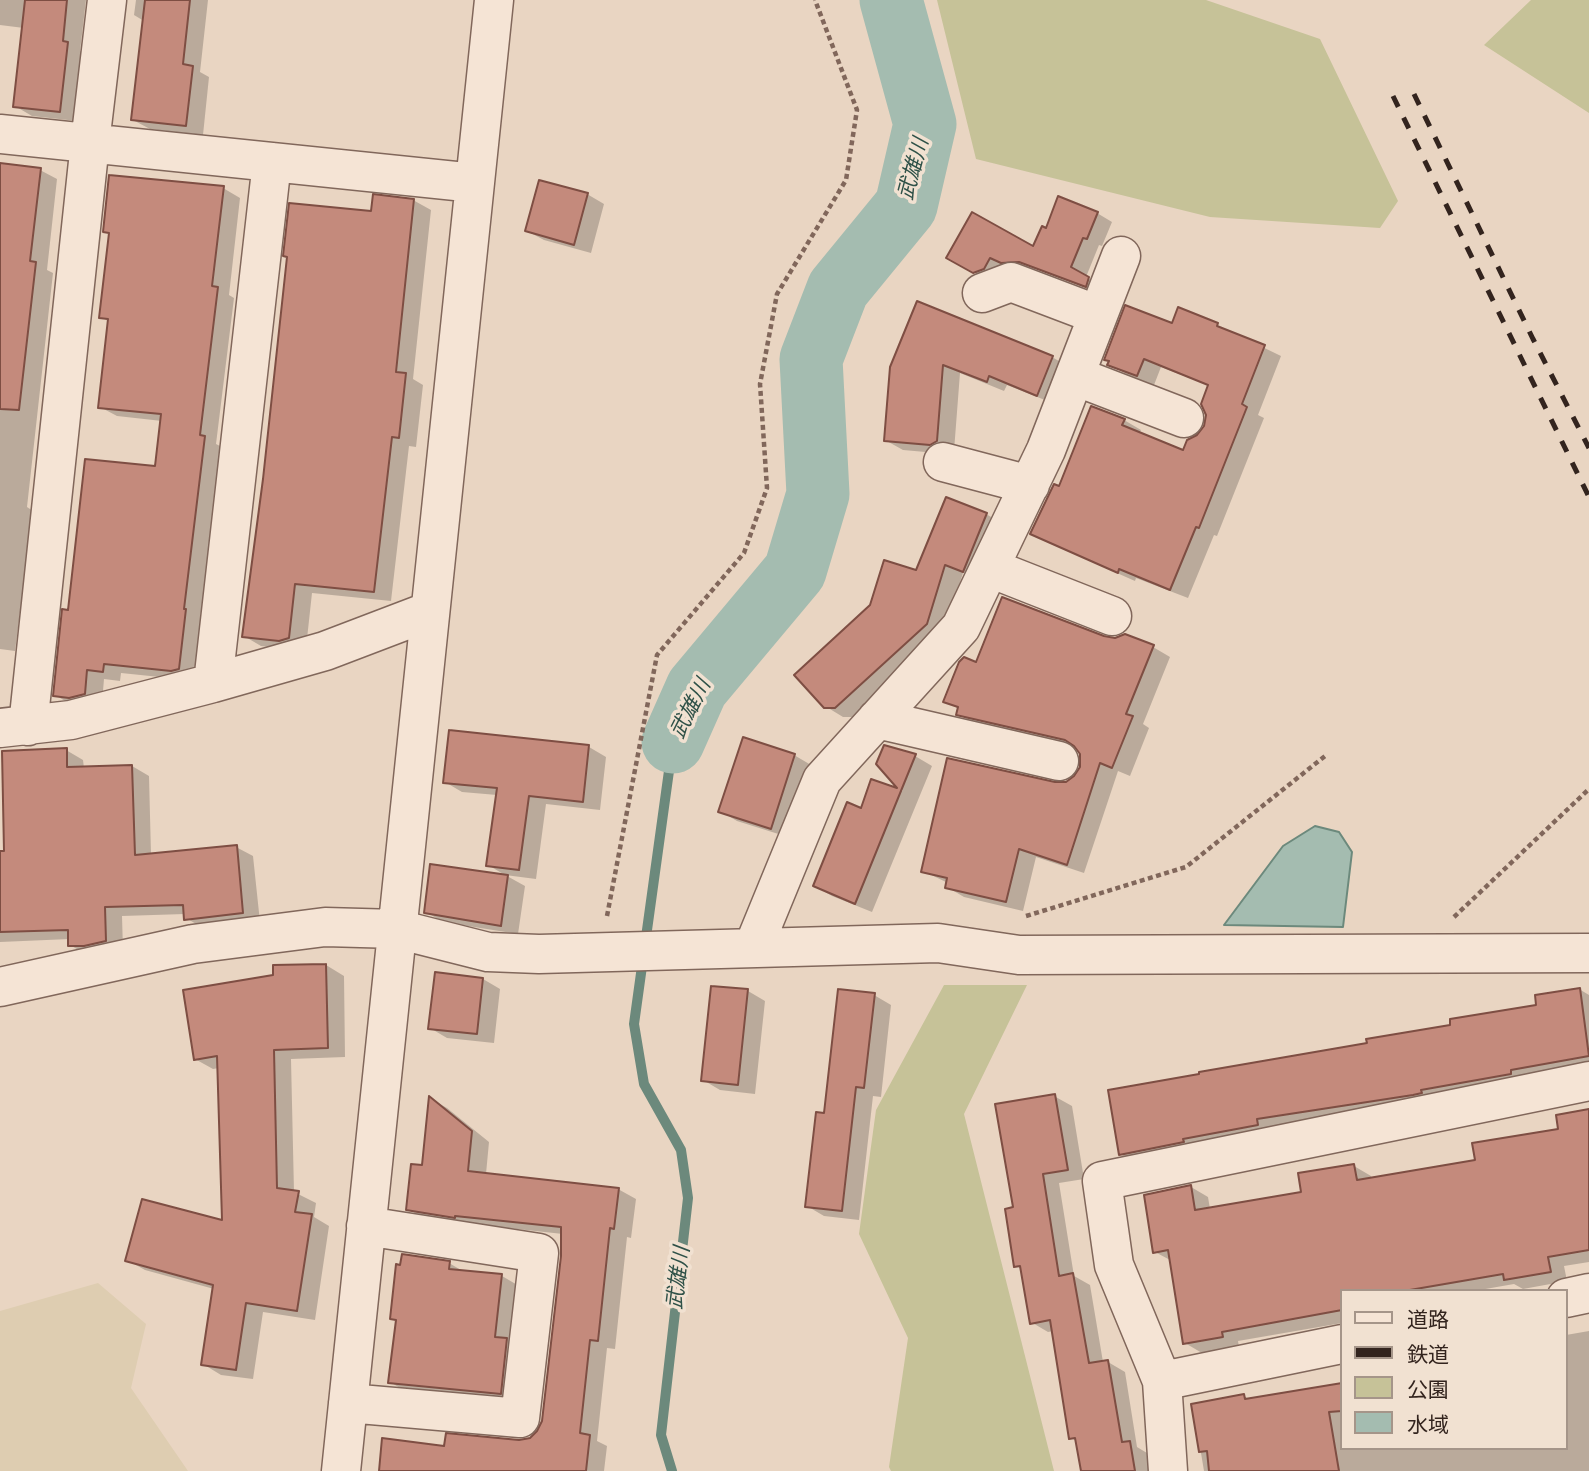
<!DOCTYPE html>
<meta charset="utf-8">
<style>
body{margin:0}
#map{position:relative;width:1589px;height:1471px;overflow:hidden;background:#e9d5c2;font-family:Merriweather,"Noto Sans JP",serif}
canvas{display:block}
.legend{position:absolute;left:1340px;top:1289px;width:228px;height:161px;box-sizing:border-box;background:#f1e1d1;border:2px solid #a59589;margin:0;padding:9px 12px;list-style:none;font-size:21px;color:#33241e}
.legend li{display:flex;align-items:center;gap:14px;height:35px}
.legend b{width:35px;border:2px solid #a59589}
</style>
<div id="map">
<canvas width="1589" height="1471"></canvas>
<ul class="legend">
<li><b style="height:9px;background:#f5e4d5"></b>道路</li>
<li><b style="height:9px;background:#33241e"></b>鉄道</li>
<li><b style="height:19px;background:#c6c298"></b>公園</li>
<li><b style="height:19px;background:#a4bcb0"></b>水域</li>
</ul>
</div>
<script>
const g = document.querySelector('canvas').getContext('2d');
g.lineJoin = 'round';
function fill(path, color) { g.fillStyle = color; g.fill(path, 'evenodd'); }
const poly = rows => new Path2D(rows.map(r => 'M' + r).join(''));
function stroke(path, color, width, dash) { g.strokeStyle = color; g.lineWidth = width; g.lineCap = dash ? 'butt' : 'round'; g.setLineDash(dash || []); g.stroke(path); }
function drawText(font, color, halo, rows, align = 'center') {
  g.font = font + ' Merriweather,"Noto Sans JP",serif'; g.lineWidth = 7; g.setLineDash([]); g.textBaseline = 'middle'; g.strokeStyle = halo; g.fillStyle = color; for (const [text, x, y, turn = 0] of rows) {
    g.save(); g.translate(x, y); g.rotate((+turn || 0) * Math.PI / 180); g.textAlign = isNaN(turn) ? turn : align; if (halo) g.strokeText(text, 0, 0); g.fillText(text, 0, 0); g.restore();
  }
}
const farmland = poly([
 [98,1283,146,1324,131,1388,188,1471,0,1471,0,1311]
]);
const green = poly([
 [937,0,1206,0,1320,39,1398,201,1380,228,1210,217,976,159],
 [1531,0,1589,0,1589,113,1484,45],
 [944,985,1027,985,964,1114,1054,1471,891,1471,889,1467,908,1338,859,1234,876,1110]
]);
const water = poly([
 [1315,826,1339,832,1352,852,1343,927,1224,925,1283,846,1315,826]
]);
const shadow = poly([
 [0,0,86,0,80,51,85,54,77,121,32,116,15,106,24,28,0,25],
 [136,0,208,0,200,72,209,77,203,135,150,129,133,120,144,21,134,15],
 [0,165,40,170,57,179,47,270,53,273,27,507,33,511,15,651,0,649],
 [223,188,240,198,229,295,234,298,216,444,222,447,200,620,202,621,196,678,189,680,121,673,120,681,104,679,102,703,72,705,55,695,70,611,157,468,162,421,117,416,100,407,110,322,101,317,110,235,105,231],
 [587,194,604,204,591,253,544,240,527,231],
 [413,200,431,210,413,379,423,385,416,447,409,446,391,601,312,593,306,648,298,650,261,646,244,636,373,213],
 [1097,213,1112,222,1102,246,1099,245,1086,277,1104,287,1101,294,1035,269,1017,270,989,281,949,258,1034,249,1047,230],
 [1173,325,1217,325,1281,356,1258,415,1264,418,1217,536,1214,535,1188,598,1136,578,1135,581,1049,543,1032,534,1060,489,1124,420,1141,430,1139,434,1184,452,1206,427,1210,386,1161,367,1154,385,1126,374,1109,364],
 [1052,357,1069,367,1055,404,1007,385,1004,391,960,373,954,451,948,454,903,450,885,440,892,367],
 [986,514,1003,524,980,580,963,573,943,634,852,717,843,717,825,706,917,572],
 [1104,638,1153,647,1170,657,1143,724,1149,728,1130,776,1118,771,1084,873,1036,857,1023,911,964,897,947,887,948,883,923,871,1055,784,1067,783,1076,778,1082,767,1081,753,1078,748,975,724,958,714,959,709,945,701,977,664],
 [589,747,606,757,600,810,546,804,536,879,505,875,488,865,497,795,462,792,445,782],
 [885,747,915,756,932,766,872,912,832,896,815,886,863,810,872,781,903,791,878,764],
 [66,750,83,760,84,768,132,766,149,776,151,855,236,847,253,856,260,922,203,928,186,918,185,914,122,916,123,950,87,955,70,945,70,939,0,942,0,852,6,852],
 [794,755,811,765,788,837,737,821,720,811],
 [507,876,525,886,518,934,443,922,426,912],
 [326,965,344,976,345,1057,291,1059,294,1192,316,1203,314,1217,329,1226,315,1320,263,1312,253,1379,221,1375,203,1364,214,1289,145,1270,127,1260,224,1223,219,1068,213,1069,195,1059],
 [483,979,500,989,494,1043,447,1038,430,1028],
 [1579,989,1589,995,1589,1068,1137,1164,1120,1154,1369,1044,1538,1006],
 [748,991,765,1001,755,1094,720,1090,703,1080],
 [874,995,891,1005,881,1097,873,1096,859,1220,824,1216,807,1206,825,1115],
 [1054,1096,1072,1106,1084,1179,1059,1183,1074,1276,1090,1285,1103,1362,1108,1362,1125,1372,1137,1447,1147,1453,1150,1471,1082,1471,1078,1442,1071,1438,1053,1331,1048,1332,1031,1322,1022,1269,1016,1266,1015,1209],
 [431,1099,447,1108,489,1142,486,1174,618,1189,636,1199,631,1238,627,1237,615,1349,607,1348,597,1441,607,1446,604,1471,380,1471,446,1448,530,1439,539,1431,543,1421,562,1256,563,1234,425,1219,408,1209,424,1167],
 [1589,1111,1589,1262,1564,1266,1567,1281,1523,1289,1514,1284,1474,1291,1342,1291,1342,1323,1238,1341,1239,1347,1202,1353,1185,1343,1172,1261,1155,1252,1191,1187,1208,1197,1210,1209,1303,1193,1354,1166,1371,1176,1372,1179,1477,1161,1560,1130],
 [449,1263,466,1273,502,1276,519,1286,518,1403,407,1392,390,1382,397,1322,391,1318],
 [1589,1331,1589,1471,1204,1471,1193,1405,1244,1396,1250,1400,1342,1385,1342,1448,1566,1448,1566,1335]
]);
const stream = poly([
 [672,1471,661,1435,688,1198,681,1150,644,1084,634,1024,673,742]
]);
const river = poly([
 [673,742,697,688,795,571,818,494,811,359,838,289,906,206,925,124,891,0]
]);
const building = poly([
 [25,0,67,0,63,41,68,42,60,112,13,107,25,0],
 [145,0,190,0,183,64,193,66,186,126,131,120,145,0],
 [0,163,41,168,30,261,36,262,19,410,0,409,0,163],
 [109,175,224,186,212,286,218,287,200,435,205,436,184,609,186,609,179,669,171,671,104,664,103,672,87,670,85,694,69,698,53,696,62,609,68,610,85,459,155,466,161,414,98,408,108,319,99,318,109,233,103,232,109,175],
 [539,180,588,193,574,245,525,231,539,180],
 [373,194,414,199,396,372,406,373,399,438,392,437,374,592,295,584,289,638,279,641,242,637,263,479,287,257,283,256,289,203,371,211,373,194],
 [1058,196,1098,212,1087,239,1083,238,1071,267,1089,277,1086,287,1019,262,1001,263,990,258,984,269,973,273,946,258,972,212,1033,246,1042,226,1046,228,1058,196],
 [917,301,1053,356,1037,396,989,376,987,382,943,365,937,441,930,445,884,441,890,367,917,301],
 [1125,305,1172,323,1178,307,1218,323,1217,326,1265,345,1242,404,1247,407,1199,528,1196,527,1170,590,1119,569,1118,573,1030,534,1054,484,1059,486,1091,406,1125,419,1122,425,1183,450,1187,440,1197,435,1204,426,1206,415,1201,404,1208,385,1144,359,1137,376,1107,365,1109,361,1104,360,1125,305],
 [946,497,987,513,963,572,945,565,927,624,835,708,824,708,794,675,870,605,884,560,916,570,946,497],
 [1002,597,1104,636,1115,638,1125,634,1154,645,1126,714,1133,716,1112,768,1100,763,1067,865,1019,849,1006,902,945,888,947,878,921,872,947,758,1055,782,1066,782,1074,776,1080,767,1080,754,1074,746,1065,740,956,715,958,707,943,702,959,662,964,657,976,662,1002,597],
 [449,730,589,745,583,802,529,796,519,870,486,866,497,788,443,783,449,730],
 [743,737,795,754,771,829,718,812,743,737],
 [884,745,916,754,855,904,813,886,847,802,861,808,871,779,897,788,876,764,884,745],
 [67,748,67,767,132,765,135,855,237,845,243,913,184,920,183,905,105,907,106,941,84,946,68,946,68,930,0,932,0,851,4,851,2,751,67,748],
 [430,864,508,875,501,926,424,913,430,864],
 [326,964,328,1048,274,1050,277,1188,299,1191,295,1212,312,1214,297,1311,246,1303,236,1370,201,1365,213,1285,125,1261,142,1199,222,1220,217,1056,194,1060,183,990,273,975,273,965,326,964],
 [435,972,483,978,477,1034,428,1029,435,972],
 [711,986,748,989,738,1085,701,1081,711,986],
 [1580,988,1589,1056,1511,1070,1511,1074,1421,1090,1422,1093,1413,1095,1257,1119,1258,1125,1183,1139,1184,1142,1119,1155,1108,1090,1199,1074,1199,1072,1367,1043,1366,1039,1450,1025,1450,1019,1536,1005,1535,995,1580,988],
 [838,989,875,993,864,1088,856,1087,842,1211,805,1207,816,1112,824,1113,838,989],
 [1055,1094,1068,1170,1043,1174,1059,1276,1073,1273,1089,1363,1108,1360,1122,1442,1130,1441,1135,1471,1081,1471,1075,1438,1069,1439,1050,1320,1030,1324,1020,1266,1014,1267,1005,1209,1013,1207,995,1104,1055,1094],
 [429,1096,472,1131,468,1171,619,1188,614,1229,610,1228,598,1341,590,1340,580,1433,590,1435,586,1471,379,1471,382,1438,444,1446,446,1433,519,1440,530,1438,537,1431,542,1421,561,1256,561,1227,455,1216,455,1218,406,1210,411,1164,422,1165,429,1096],
 [1589,1109,1589,1250,1548,1257,1551,1272,1504,1280,1503,1274,1404,1291,1342,1291,1342,1310,1222,1332,1223,1337,1183,1344,1168,1250,1153,1253,1144,1195,1191,1185,1195,1210,1301,1192,1298,1173,1354,1164,1357,1180,1475,1160,1472,1143,1558,1129,1556,1115,1589,1109],
 [402,1254,450,1261,449,1269,502,1274,495,1337,507,1338,501,1394,388,1383,396,1320,390,1319,396,1264,400,1265,402,1254],
 [1342,1383,1342,1411,1329,1412,1339,1471,1209,1471,1207,1451,1199,1452,1191,1404,1244,1394,1245,1399,1342,1383]
]);
const path = poly([
 [607,916,657,655,744,553,767,488,760,384,777,294,846,180,857,110,815,0],
 [1026,916,1186,867,1325,756],
 [1454,917,1589,789]
]);
const minor = poly([
 [0,134,475,183],
 [982,293,1011,282,1098,315],
 [1075,376,1184,418],
 [943,462,1030,485],
 [990,568,1112,616],
 [213,683,272,162],
 [877,719,1059,761],
 [28,726,90,143,107,0],
 [0,728,71,720,213,683,325,651,430,611],
 [753,948,822,780,961,627,1046,450,1121,256],
 [0,987,193,944,325,927,397,929,488,952,539,954,938,943,1019,955,1589,953],
 [1566,1298,1589,1293],
 [1162,1381,1342,1344],
 [348,1403,520,1418,539,1253,366,1226],
 [341,1471,494,0],
 [1168,1471,1162,1381,1114,1265,1102,1181,1589,1081]
]);
const rail = poly([
 [1414,94,1533,339,1589,448],
 [1393,96,1589,497]
]);
const waterNames = [
 ["武雄川",914,169,-75],
 ["武雄川",691,709,-63],
 ["武雄川",679,1278,-83]
];
fill(farmland, '#decdb1');
fill(green, '#c6c298');
fill(water, '#a4bcb0');
stroke(water, '#6c897c', 2);
fill(shadow, '#0003');
stroke(stream, '#6c897c', 10);
stroke(river, '#a4bcb0', 63);
fill(building, '#c48a7c');
stroke(building, '#7e4e43', 2);
stroke(minor, '#81675b', 41);
stroke(path, '#81675b', 4.5, [5, 3.5]);
stroke(minor, '#f5e4d5', 38);
stroke(rail, '#33241e', 5, [12, 12]);
drawText('italic 21px', '#2f5148', '#f1e1d1', waterNames);
</script>
